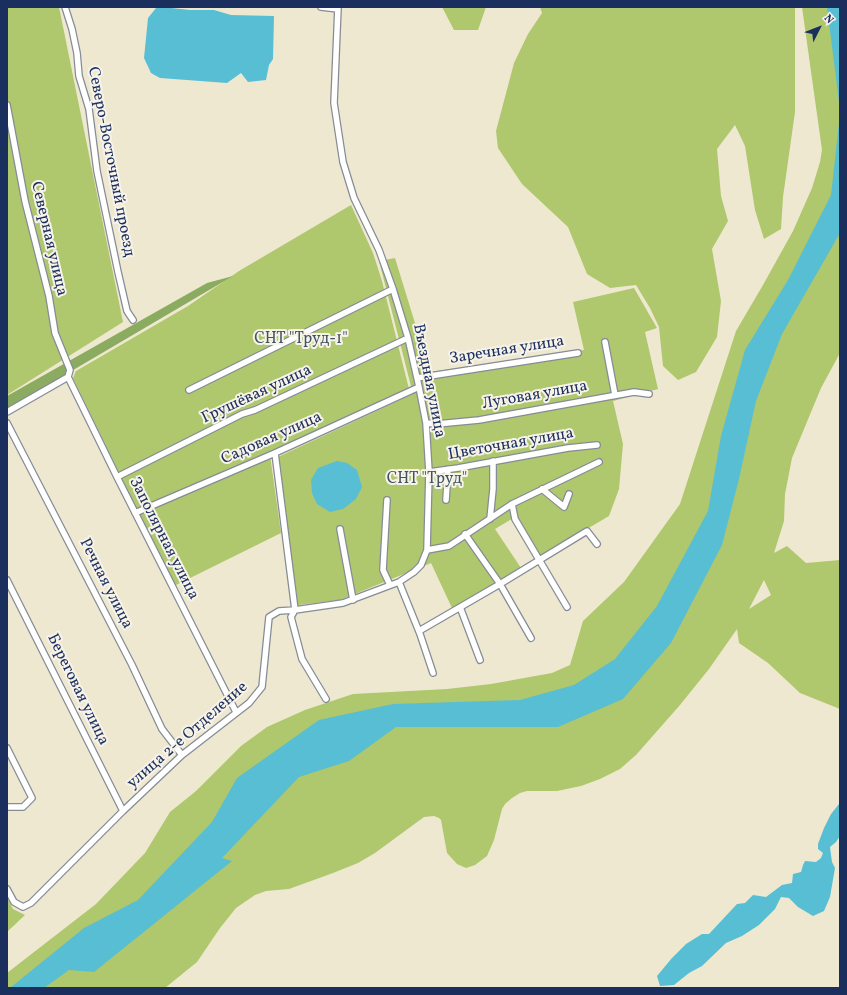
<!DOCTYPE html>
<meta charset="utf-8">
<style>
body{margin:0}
#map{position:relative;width:847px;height:995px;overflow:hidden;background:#efe8d0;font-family:Vollkorn,serif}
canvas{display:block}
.frame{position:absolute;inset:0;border:8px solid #1b2f5e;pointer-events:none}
.north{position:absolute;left:799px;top:8px;width:40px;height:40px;-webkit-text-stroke:3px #f7f3e8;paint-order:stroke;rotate:48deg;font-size:11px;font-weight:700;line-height:16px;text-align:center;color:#1b2f5e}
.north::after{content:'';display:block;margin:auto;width:14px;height:18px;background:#1b2f5e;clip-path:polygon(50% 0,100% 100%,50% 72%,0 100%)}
</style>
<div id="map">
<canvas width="847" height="995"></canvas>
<div class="frame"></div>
<div class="north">N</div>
</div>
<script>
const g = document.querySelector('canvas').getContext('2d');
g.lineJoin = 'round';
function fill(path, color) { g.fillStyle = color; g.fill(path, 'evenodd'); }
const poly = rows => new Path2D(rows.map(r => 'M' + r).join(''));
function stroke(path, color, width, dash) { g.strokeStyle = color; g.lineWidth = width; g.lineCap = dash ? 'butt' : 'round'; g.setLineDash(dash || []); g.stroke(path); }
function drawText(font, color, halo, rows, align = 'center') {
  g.font = font + ' Vollkorn,serif'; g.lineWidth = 4; g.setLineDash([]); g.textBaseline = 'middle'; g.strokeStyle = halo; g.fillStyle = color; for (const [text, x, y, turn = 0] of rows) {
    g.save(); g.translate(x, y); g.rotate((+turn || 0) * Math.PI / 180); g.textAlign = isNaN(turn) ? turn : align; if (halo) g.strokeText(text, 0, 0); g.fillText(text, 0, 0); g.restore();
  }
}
const green = poly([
 [7,7,59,7,123,322,7,395],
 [442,7,486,7,478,30,454,30],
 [540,7,795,7,795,112,783,197,781,229,764,239,755,210,745,146,735,125,717,149,721,196,728,221,712,249,721,301,717,337,696,372,678,380,663,366,659,327,650,308,636,285,610,288,587,274,568,227,522,184,498,148,496,131,514,63,528,34,542,13],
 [802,7,840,7,840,353,821,388,792,458,785,494,784,521,774,553,787,546,806,563,840,560,840,709,800,693,768,663,739,643,737,629,709,669,680,705,636,755,620,769,600,779,581,786,557,791,527,791,520,793,512,798,505,804,502,809,494,840,487,856,475,865,466,868,457,864,447,853,441,820,439,818,434,816,424,817,375,853,358,863,333,873,289,889,266,891,255,895,236,908,220,928,197,962,165,988,7,988,7,973,96,904,145,853,170,812,196,791,241,746,267,727,305,710,353,694,447,689,491,684,552,673,570,665,583,621,624,582,680,504,736,331,763,285,793,231,812,188,820,162,822,150],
 [764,580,771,595,749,609],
 [351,205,373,253,382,281,409,389,270,455,281,533,174,586,73,378,76,371,188,306,239,271],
 [395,258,430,372,584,350,573,302,634,288,657,328,645,332,658,389,613,401,623,444,619,489,609,516,541,556,515,517,495,529,521,568,452,608,431,563,340,600,298,605,278,457,413,394,379,261],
 [7,898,13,909,25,915,7,932]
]);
const forest = poly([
 [233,276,7,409,7,396,207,283]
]);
const water = poly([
 [162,7,190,10,214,10,231,15,274,16,273,59,269,65,266,80,248,82,241,73,227,83,160,78,151,73,144,58,148,18,156,8],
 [827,7,840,7,840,110],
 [840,114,840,233,782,334,756,401,739,479,722,545,671,643,623,699,558,727,396,727,349,761,299,777,222,858,232,861,94,972,69,970,44,988,10,988,84,928,138,900,212,822,237,778,319,720,393,704,520,700,574,685,615,659,657,606,708,511,721,436,745,350,788,280,831,195],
 [337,461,347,463,357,470,362,487,356,499,343,509,330,512,317,504,312,493,311,480,318,468],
 [839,804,840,836,836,842,830,847,832,862,835,868,830,897,824,911,813,916,798,907,789,898,781,897,775,909,759,925,742,936,726,943,702,966,689,973,674,985,660,986,657,976,672,958,686,944,702,934,709,934,737,904,745,903,753,895,766,897,782,885,792,883,793,874,801,872,803,865,805,861,816,862,821,858,823,853,818,849,818,844,824,828,831,814]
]);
const minor = poly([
 [65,7,72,29,77,53,79,76,89,109,97,171,118,272,127,311,133,320],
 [321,7,338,9],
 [7,105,25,201,49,296,55,333,70,370,68,377],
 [605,342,615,395],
 [68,377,117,477,236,712],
 [417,378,578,353],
 [189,390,393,289],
 [7,412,68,377],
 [7,423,132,665,162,729,182,755],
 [426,423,437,424,479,420,634,392,649,394],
 [275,453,295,610,291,617,302,659,326,699],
 [429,472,458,468,568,448,597,445],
 [117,477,242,414,255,410,408,338],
 [542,489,564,507,569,494],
 [387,500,383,570,390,585],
 [446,500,448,469],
 [512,504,515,519,567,607],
 [135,513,275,453,419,387],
 [490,519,493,489,493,461],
 [340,529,353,600],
 [465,534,500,584,531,638],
 [427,550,449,546,512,504,599,462],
 [7,580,123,811],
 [399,582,420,634,433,673],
 [460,607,480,660],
 [419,631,500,584,587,531,597,544],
 [7,748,32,798,23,807,7,807],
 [7,889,14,902,23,907,31,903,123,811,182,755,249,703,262,687,269,617,279,611,295,610,343,603,399,582,414,572,421,565,427,550,429,472,426,423,419,387,408,338,393,289,379,250,354,198,343,162,334,103,338,7]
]);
const streetNames = [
 ["Северо-Восточный проезд",110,162,79],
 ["Северная улица",48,239,77],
 ["Заречная улица",507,351,-9],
 ["Въездная улица",428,381,79],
 ["Грушёвая улица",257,395,-25],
 ["Луговая улица",535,396,-10],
 ["Садовая улица",272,439,-24],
 ["Цветочная улица",511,445,-10],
 ["Заполярная улица",163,539,63],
 ["Речная улица",105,584,63],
 ["Береговая улица",77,690,64],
 ["улица 2-е Отделение",188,736,-41]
];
const parkNames = [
 ["СНТ \"Труд-1\"",301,340],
 ["СНТ \"Труд\"",427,480]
];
fill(green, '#afc76d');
fill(forest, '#8bac60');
fill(water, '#57bed4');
stroke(minor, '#858c97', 8);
stroke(minor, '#fff', 5.5);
drawText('16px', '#1b2f5e', '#f7f3e8', streetNames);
drawText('16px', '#405562', '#f7f3e8', parkNames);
</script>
